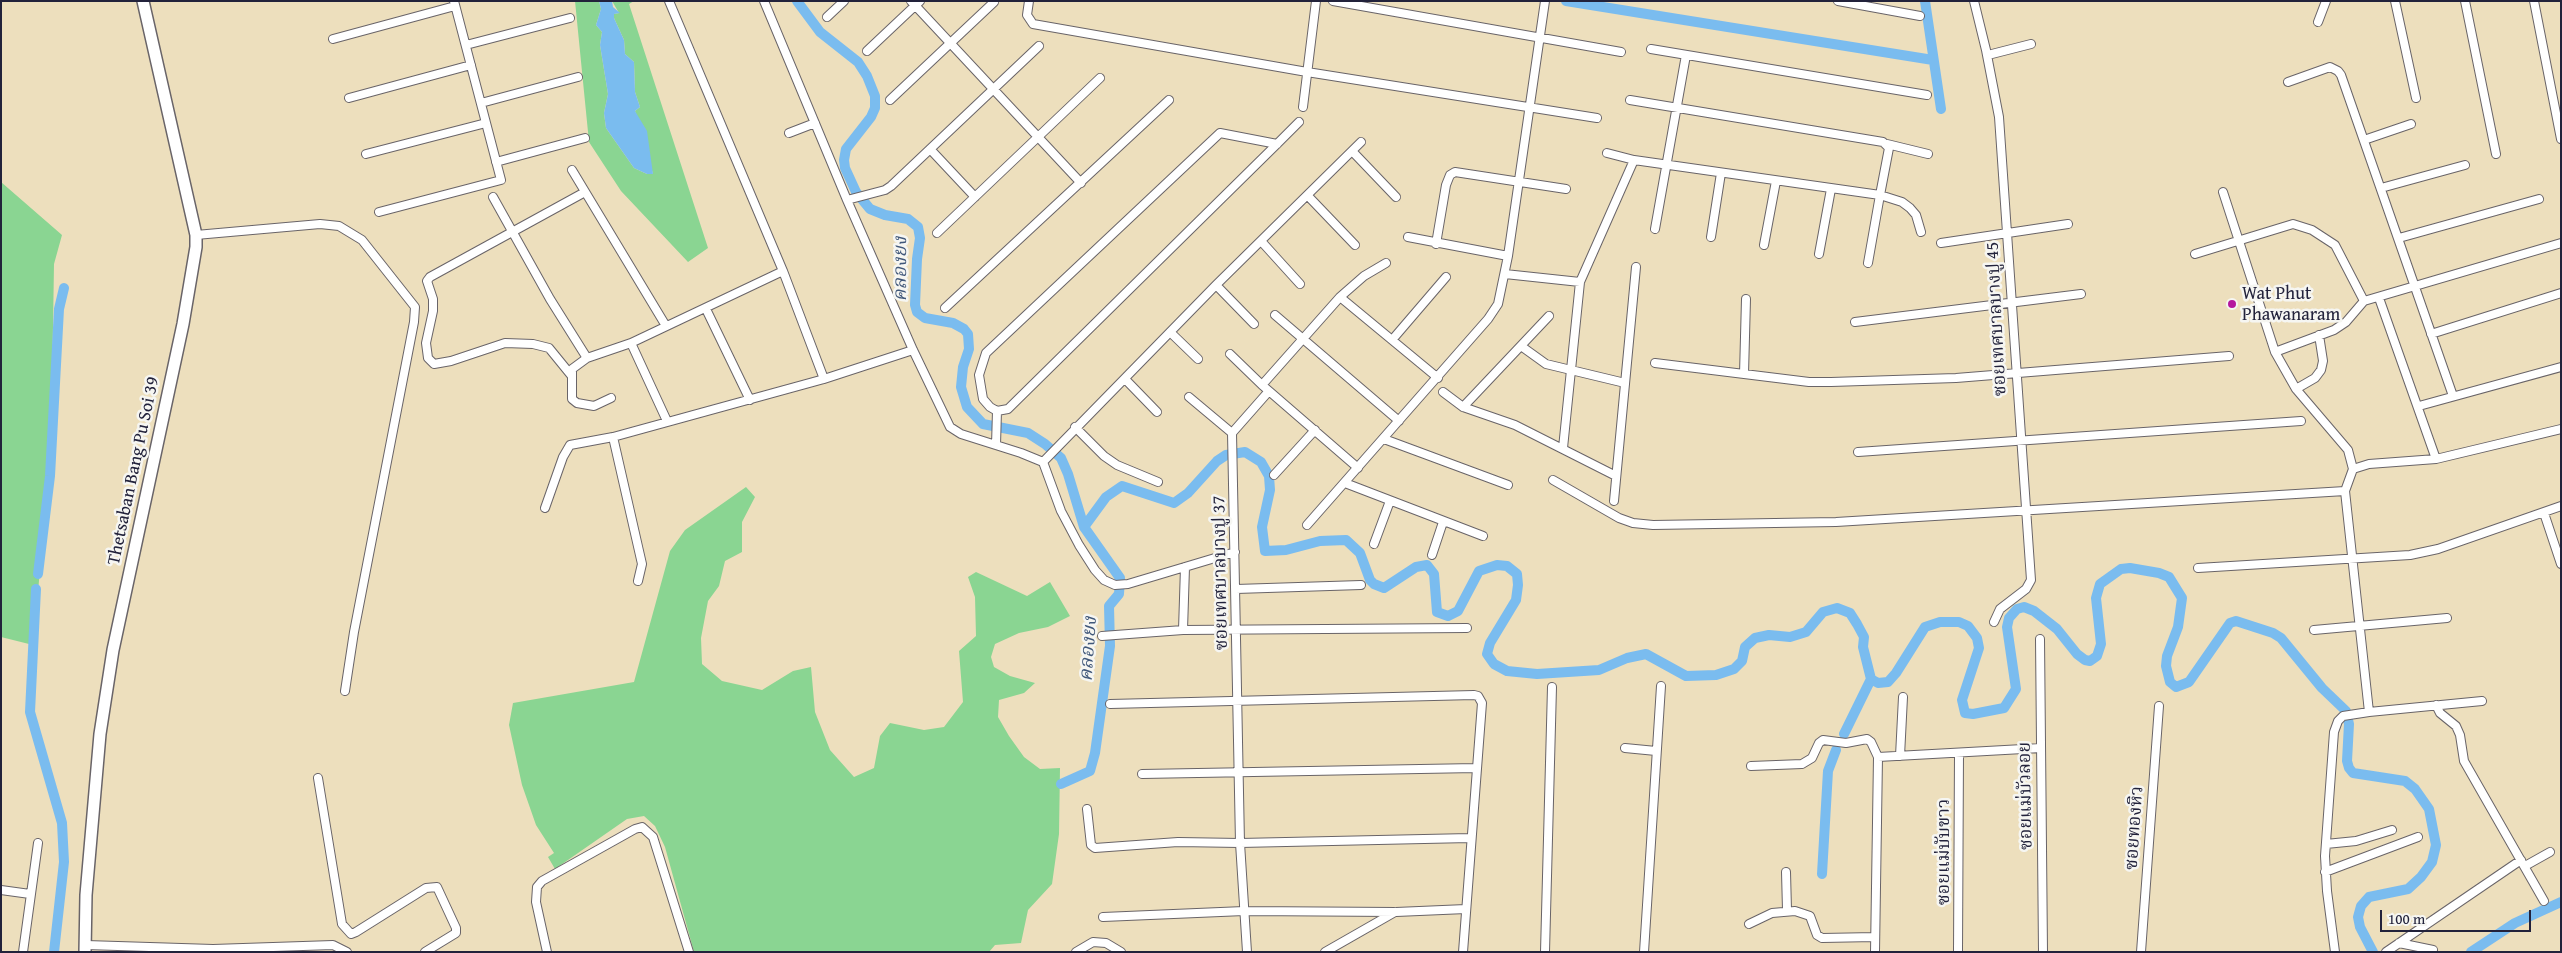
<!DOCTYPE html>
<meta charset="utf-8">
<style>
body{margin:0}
#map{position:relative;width:2562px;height:953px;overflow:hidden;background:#eddfbd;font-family:"Gentium Book Plus",serif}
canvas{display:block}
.frame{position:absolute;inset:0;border:2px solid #22223b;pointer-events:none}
.scale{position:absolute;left:2380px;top:910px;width:151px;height:22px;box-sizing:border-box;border:2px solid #22223b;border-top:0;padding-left:6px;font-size:15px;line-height:18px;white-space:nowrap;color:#22223b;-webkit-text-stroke:4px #f6f6f2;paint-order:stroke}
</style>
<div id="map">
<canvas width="2562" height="953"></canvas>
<div class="frame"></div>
<div class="scale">100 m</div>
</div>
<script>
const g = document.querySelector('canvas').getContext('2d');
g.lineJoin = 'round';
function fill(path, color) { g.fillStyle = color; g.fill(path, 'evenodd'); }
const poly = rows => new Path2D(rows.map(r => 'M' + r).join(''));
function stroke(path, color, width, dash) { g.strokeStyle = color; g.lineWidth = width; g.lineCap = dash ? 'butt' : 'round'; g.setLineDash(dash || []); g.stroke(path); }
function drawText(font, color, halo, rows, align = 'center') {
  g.font = font + ' "Gentium Book Plus","Noto Serif Thai",serif'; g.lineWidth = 5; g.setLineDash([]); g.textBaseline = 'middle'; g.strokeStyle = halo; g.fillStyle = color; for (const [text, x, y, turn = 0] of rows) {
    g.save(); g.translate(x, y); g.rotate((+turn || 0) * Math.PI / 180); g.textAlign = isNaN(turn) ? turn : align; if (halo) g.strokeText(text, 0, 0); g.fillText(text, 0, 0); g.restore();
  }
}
const green = poly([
 [575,1,599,1,601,9,596,25,602,32,600,45,608,94,604,113,606,128,634,168,647,174,653,174,635,111,640,107,635,92,634,62,625,54,624,40,614,18,614,14,619,13,612,1,634,1,629,4,708,248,688,262,621,191,589,142],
 [1,182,62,235,54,264,51,452,33,645,1,637],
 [746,487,755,497,742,522,742,552,725,561,719,586,708,601,701,638,702,664,722,681,762,690,793,671,811,667,815,712,830,750,854,777,874,768,880,736,890,723,924,730,944,727,963,702,959,651,976,636,975,597,968,577,976,572,1027,596,1050,582,1070,616,1048,627,1019,633,995,644,991,657,994,667,1010,676,1035,683,1024,693,999,700,998,717,1009,736,1024,757,1040,769,1060,768,1059,834,1052,884,1028,910,1021,943,995,945,989,952,694,952,665,847,655,826,644,816,627,819,555,869,548,857,554,853,536,825,522,785,509,725,513,703,634,682,670,551,685,530]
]);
const water = poly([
 [599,1,612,1,613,7,620,13,614,14,614,18,624,40,625,54,634,62,635,92,640,107,635,111,647,131,653,174,647,174,634,168,606,128,604,113,608,94,600,45,602,32,596,25,601,9]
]);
const canal = poly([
 [797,1,820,32,858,62,867,76,875,96,875,108,871,117,846,149,844,160,845,168,856,192,870,209,885,215,908,219,918,227,920,238,917,259,915,305,917,312,925,318,953,323,964,329,968,334,969,349,963,367,961,387,967,407,983,424,1028,433,1045,444,1061,458,1068,474,1084,527,1120,578,1119,594,1109,606,1110,646,1095,753,1090,771,1061,784],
 [1566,1,1933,60],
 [1925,1,1941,109],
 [1084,527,1106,497,1122,486,1174,503,1188,493,1217,461,1226,455,1245,452,1261,462,1269,476,1270,490,1262,527,1265,551,1286,550,1320,541,1346,540,1360,553,1370,580,1374,584,1384,588,1416,567,1427,565,1434,574,1437,612,1448,616,1458,611,1479,571,1497,565,1507,566,1517,574,1518,585,1516,600,1490,643,1487,654,1494,664,1507,671,1537,674,1599,670,1627,658,1646,654,1686,676,1716,675,1734,669,1742,661,1745,647,1755,638,1769,635,1790,637,1806,632,1823,612,1837,608,1850,613,1857,624,1864,637,1863,647,1871,679,1878,683,1888,682,1896,673,1925,627,1940,622,1959,622,1968,626,1977,638,1979,648,1962,700,1965,713,1973,714,2004,708,2016,689,2007,627,2009,618,2017,609,2024,607,2034,611,2057,629,2077,654,2085,660,2090,661,2097,656,2101,644,2096,598,2100,584,2121,569,2130,568,2159,573,2169,577,2182,598,2178,627,2167,656,2166,666,2170,682,2176,687,2189,682,2230,623,2236,621,2273,633,2281,638,2322,688,2346,711,2349,724,2347,761,2349,768,2353,773,2405,781,2415,789,2429,809,2436,845,2432,862,2421,877,2408,889,2369,897,2361,906,2358,917,2360,927,2373,952],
 [38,574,50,476,59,309,64,288],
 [36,589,30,712,62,823,64,862,54,952],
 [1844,734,1871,679],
 [1822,874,1828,771,1836,750],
 [2471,952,2515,923,2561,902]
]);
const street = poly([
 [669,1,783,271,824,379],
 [764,1,847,200,913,350,950,427,961,434,1021,453,1043,462,1061,511,1079,545,1095,570,1104,580,1115,585,1128,584,1235,552],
 [911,1,1081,183],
 [1029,1,1027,15,1033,24,1307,72,1597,118],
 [1333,1,1621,52],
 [1838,1,1920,16],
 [1974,1,1986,50,1999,117,2031,580,2026,589,2000,609,1994,622],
 [2395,1,2416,98],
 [2465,1,2496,154],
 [2534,1,2561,139],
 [827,17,844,1],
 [2318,22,2326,1],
 [333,39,455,6],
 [466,45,570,18],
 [1651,49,1927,95],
 [867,51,920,1],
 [1988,55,2031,44],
 [2288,82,2330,67,2338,71,2341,75,2453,396],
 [349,98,471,65],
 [890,100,994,2],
 [481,103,578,77],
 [1303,107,1316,1],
 [789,133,815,123],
 [2364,140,2411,124],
 [1277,144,1220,133,986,353,979,375,983,399,990,407,997,411,1008,409,1277,144,1299,122],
 [1887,144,1928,154],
 [930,149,975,197],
 [1352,151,1396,197],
 [1607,153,1634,160],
 [366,154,486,123],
 [496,162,585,138],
 [572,170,666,326],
 [2381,188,2465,165],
 [2223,192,2275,352,2296,389,2348,450,2353,469],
 [1308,196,1355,245],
 [493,197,550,299,587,358,631,343,667,421],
 [847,200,885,190,891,186,1039,46],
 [379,212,501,180,454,1],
 [1655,229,1686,55],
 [937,233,1100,78],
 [196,235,320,224,339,226,362,240,415,307,414,322,354,632,345,691],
 [1408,237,1508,256,1545,1],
 [1711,237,1721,173],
 [2399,238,2539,199],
 [1261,241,1300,284],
 [1941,243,2068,224],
 [1436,244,1446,185,1450,175,1455,172,1566,189],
 [1764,245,1776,181],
 [1819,254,1831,189],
 [2195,254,2293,224,2312,230,2335,245,2364,301],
 [1868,263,1880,195,1902,202,1910,208,1916,215,1921,232],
 [1505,274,1580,282,1634,160,1880,195,1889,148,1883,142,1630,100],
 [1216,285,1254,324],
 [1340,297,1438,378],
 [2379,298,2436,459],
 [945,308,1169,100],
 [706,309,750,400],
 [1275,315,1399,421],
 [1855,322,2081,294],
 [1170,332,1198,359],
 [2431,334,2561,293],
 [1392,340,1446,277],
 [631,343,783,271],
 [1521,346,1546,364,1625,383],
 [2275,352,2334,330,2346,322,2364,301,2561,243],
 [1230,354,1262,385],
 [587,358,572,369,572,399,577,403,594,406,611,398],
 [1655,363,1809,382,1831,382,1956,378,2229,356],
 [1744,374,1746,299],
 [571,375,549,348,533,344,505,343,451,361,434,364,428,358,426,343,433,311,433,299,427,281,430,277,585,192],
 [1125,379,1157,412],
 [2296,389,2315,378,2321,370,2323,361,2319,335],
 [1269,391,1358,468],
 [1443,392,1463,407,1515,425,1616,476],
 [1189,397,1232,433],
 [2419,406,2561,367],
 [1463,407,1549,316],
 [1075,427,1104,456,1117,465,1158,482],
 [613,437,642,564,638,581],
 [1384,439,1508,485],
 [996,445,997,411],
 [1563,448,1580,282],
 [1858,452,2301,421],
 [1043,462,1216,285,1361,142],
 [1274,475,1315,430],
 [1553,480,1619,518,1633,523,1653,525,1836,522,2345,491],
 [1345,483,1483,536],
 [1614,501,1636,267],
 [545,508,563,457,570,445,613,437,824,379,913,350],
 [2544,513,2561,564],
 [1307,525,1488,319,1498,304,1508,256],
 [1374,544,1390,501],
 [1432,555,1443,522],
 [2198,568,2410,555,2438,549,2561,506],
 [1236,589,1361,585],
 [1183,630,1185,567],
 [2314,630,2447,618],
 [1102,636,1183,630,1467,628],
 [2040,639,2043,952],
 [1110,704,1474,695,1478,696,1482,703,1463,952],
 [2436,705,2440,713,2456,726,2460,735,2464,761,2544,901],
 [2369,712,2345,491,2353,469,2369,464,2436,459,2561,429],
 [1625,748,1656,751],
 [1900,756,1903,697],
 [1878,757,2041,748],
 [1751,766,1802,764,1812,758,1819,743,1823,740,1846,743,1867,739,1871,742,1878,757,1875,952],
 [1142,774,1476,768],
 [318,778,342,924,351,934,356,932,426,888,437,887,456,928,456,933,425,952],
 [1087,809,1091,845,1095,848,1178,842,1240,843,1470,838],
 [2326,844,2356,841,2392,830],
 [2525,866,2550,852],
 [1786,872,1787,910],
 [2325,872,2418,837],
 [1,890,30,894],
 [1103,917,1244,911,1396,912,1466,909],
 [1749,924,1772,913,1795,911,1810,916,1817,935,1822,938,1875,937],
 [2399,943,2433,950],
 [86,945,213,949,333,945,347,952],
 [23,952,38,843],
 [547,952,536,902,537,887,542,881,635,829,642,827,653,837,689,952],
 [1076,952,1093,942,1106,943,1121,952],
 [1247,952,1240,843,1232,433,1269,391,1262,385,1340,297,1364,276,1386,263],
 [1325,952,1395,912],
 [1545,952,1552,687],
 [1644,952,1661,686],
 [1958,952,1959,753],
 [2141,952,2159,706],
 [2335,952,2327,891,2325,856,2334,732,2338,721,2343,716,2369,712,2482,701],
 [2386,952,2521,860]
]);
const secondary = poly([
 [85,952,86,895,100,734,113,650,183,324,196,247,196,235,143,1]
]);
const markers = [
 [2232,304,5,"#b5179e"]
];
const poiNames = [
 ["Wat Phut",2242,294],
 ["Phawanaram",2242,315]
];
const streetNames = [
 ["ซอยเทศบาลบางปู 45",1997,319,-93],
 ["Thetsaban Bang Pu Soi 39",134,471,-78],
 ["ซอยเทศบาลบางปู 37",1221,573,-91],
 ["ซอยแม่บัวลอย",2026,796,-91],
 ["ซอยทองหิว",2135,828,-86],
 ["ซอยแม่บับขาว",1944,852,-90]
];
const waterNames = [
 ["คลองยง",901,269,-90],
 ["คลองยง",1089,649,-86]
];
fill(green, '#8ad592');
fill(water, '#7abcef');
stroke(canal, '#7abcef', 10);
stroke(street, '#696468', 10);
stroke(secondary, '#696468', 14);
stroke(street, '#fff', 8);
stroke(secondary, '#fff', 11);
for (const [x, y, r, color] of markers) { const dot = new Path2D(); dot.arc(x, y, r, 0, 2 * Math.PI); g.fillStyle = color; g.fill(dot); stroke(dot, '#f6f6f2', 2); }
drawText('18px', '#22223b', '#f6f6f2', poiNames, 'left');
drawText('18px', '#22223b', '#f6f6f2', streetNames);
drawText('italic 19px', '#41587a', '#f6f6f2', waterNames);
</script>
